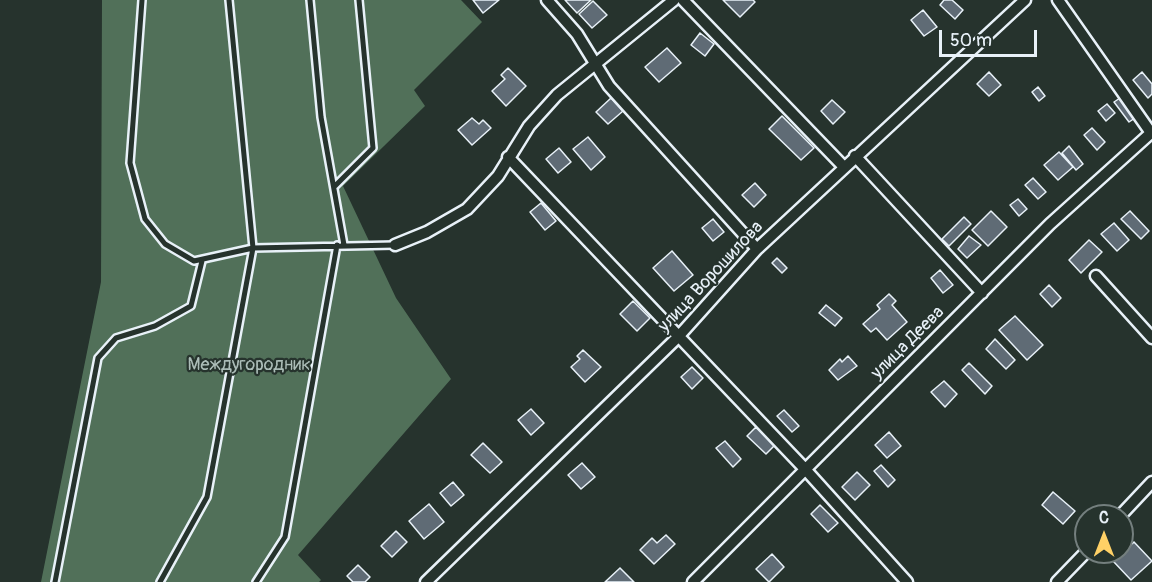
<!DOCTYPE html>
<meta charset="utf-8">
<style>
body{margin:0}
#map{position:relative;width:1152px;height:582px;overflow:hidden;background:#26332d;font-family:Pangolin,sans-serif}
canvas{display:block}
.north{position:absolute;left:1074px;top:504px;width:60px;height:60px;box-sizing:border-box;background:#26332d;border:2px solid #747f7e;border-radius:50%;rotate:0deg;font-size:16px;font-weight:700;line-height:24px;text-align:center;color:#e8f1f8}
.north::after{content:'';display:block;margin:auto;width:21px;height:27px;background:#ffd166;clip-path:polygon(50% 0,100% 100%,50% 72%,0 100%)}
.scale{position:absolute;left:939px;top:30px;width:98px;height:27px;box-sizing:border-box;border:3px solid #e8f1f8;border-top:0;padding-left:8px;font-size:18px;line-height:21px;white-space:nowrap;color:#e8f1f8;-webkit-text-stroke:4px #26332d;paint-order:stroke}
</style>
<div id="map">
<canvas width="1152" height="582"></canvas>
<div class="north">С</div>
<div class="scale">50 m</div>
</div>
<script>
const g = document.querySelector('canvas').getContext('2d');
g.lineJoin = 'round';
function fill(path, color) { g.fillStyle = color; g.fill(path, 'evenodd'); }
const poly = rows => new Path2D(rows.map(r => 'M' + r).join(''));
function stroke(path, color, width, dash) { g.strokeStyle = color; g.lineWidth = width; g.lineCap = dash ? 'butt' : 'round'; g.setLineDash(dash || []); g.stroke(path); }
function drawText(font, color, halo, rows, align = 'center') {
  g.font = font + ' Pangolin,sans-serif'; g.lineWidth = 4.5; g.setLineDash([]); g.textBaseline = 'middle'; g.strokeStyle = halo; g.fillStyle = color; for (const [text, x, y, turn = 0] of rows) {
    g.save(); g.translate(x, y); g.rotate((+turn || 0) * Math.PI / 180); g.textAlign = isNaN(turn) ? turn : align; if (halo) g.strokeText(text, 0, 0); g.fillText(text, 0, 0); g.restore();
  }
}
const green = poly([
 [102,0,461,0,482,22,414,90,425,106,343,186,396,298,451,379,298,555,321,580,319,582,41,582,101,282]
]);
const building = poly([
 [473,0,499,0,483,13,473,0],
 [565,0,591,0,577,13,565,0],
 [723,0,753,0,755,2,740,17,723,0],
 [944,0,952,0,963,10,955,19,940,5,944,0],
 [593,1,607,15,592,28,579,14,593,1],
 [923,10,937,27,924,36,911,20,923,10],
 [700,33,714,44,705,56,691,45,700,33],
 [667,48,681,63,659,82,645,67,667,48],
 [508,68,526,86,506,106,492,91,505,79,501,75,508,68],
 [989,72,1001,85,989,96,977,84,989,72],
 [1142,72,1152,84,1152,94,1148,98,1133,80,1142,72],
 [1038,87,1045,96,1039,101,1032,92,1038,87],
 [611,98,623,111,608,124,596,112,611,98],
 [1120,98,1135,118,1129,122,1114,102,1120,98],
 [832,100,845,112,833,124,821,111,832,100],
 [1107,104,1115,113,1106,121,1098,111,1107,104],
 [782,116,814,148,801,160,769,129,782,116],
 [472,118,479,124,483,120,491,128,472,145,458,130,472,118],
 [1092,128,1105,142,1097,150,1084,135,1092,128],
 [588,137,605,157,591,170,573,149,588,137],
 [1069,146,1083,164,1076,170,1062,153,1069,146],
 [559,148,571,162,558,173,546,159,559,148],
 [1059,152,1073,167,1058,180,1044,165,1059,152],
 [1033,178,1046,192,1038,199,1025,185,1033,178],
 [755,183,766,195,754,207,742,195,755,183],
 [1018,199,1027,209,1019,216,1010,205,1018,199],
 [541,203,556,221,545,230,530,212,541,203],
 [991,211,1007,227,988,246,972,230,991,211],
 [1130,211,1149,231,1141,239,1121,219,1130,211],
 [964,217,971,224,949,246,942,239,964,217],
 [713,219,724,232,713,241,702,228,713,219],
 [1114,223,1129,240,1117,251,1101,234,1114,223],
 [969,236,981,245,967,258,958,249,969,236],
 [1089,240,1102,252,1081,273,1069,260,1089,240],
 [672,251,693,275,674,291,653,268,672,251],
 [777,258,787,268,782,273,772,263,777,258],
 [940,270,953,285,943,293,931,278,940,270],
 [1049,285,1061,298,1052,307,1040,294,1049,285],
 [889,294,896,301,892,305,907,322,887,340,876,328,871,332,863,324,880,309,877,305,889,294],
 [633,301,650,318,637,331,620,314,633,301],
 [826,305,842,318,835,326,819,313,826,305],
 [1015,316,1043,345,1027,360,999,330,1015,316],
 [995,339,1015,360,1006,369,986,349,995,339],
 [583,350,601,367,585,382,571,367,580,359,577,356,583,350],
 [848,356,857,366,838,380,829,370,840,359,842,362,848,356],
 [969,363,992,386,985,394,962,370,969,363],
 [692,367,703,378,692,389,681,377,692,367],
 [944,381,957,394,945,407,931,392,944,381],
 [531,409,544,423,531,435,518,420,531,409],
 [784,410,799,426,792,432,777,416,784,410],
 [756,427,775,445,766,454,747,436,756,427],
 [889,432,901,446,887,458,875,445,889,432],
 [725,441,741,459,733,467,716,448,725,441],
 [483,443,502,462,490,473,471,455,483,443],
 [582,463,595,477,581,489,568,475,582,463],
 [881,465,895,480,888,487,874,471,881,465],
 [857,472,870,485,855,500,842,487,857,472],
 [453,482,464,495,451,506,440,493,453,482],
 [1053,492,1075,511,1063,524,1042,505,1053,492],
 [429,504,444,522,424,539,409,521,429,504],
 [820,505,838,523,828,532,811,514,820,505],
 [396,531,407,542,392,557,381,546,396,531],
 [666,535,675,544,654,564,640,550,652,538,657,543,666,535],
 [1134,542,1152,561,1131,580,1113,561,1134,542],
 [772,554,784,567,769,582,756,569,772,554],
 [358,565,370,577,365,582,353,582,347,576,358,565],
 [620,568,634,582,605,582,620,568]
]);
const service = poly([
 [142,0,130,163,145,219,165,244,194,261,253,248,395,245],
 [310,0,321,117,344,245],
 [335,186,373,148,359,0],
 [55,582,98,358,116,338,155,326,191,306,202,261],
 [160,582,207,497,253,248,229,0],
 [256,582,285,537,337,245]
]);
const minor = poly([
 [547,0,577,34,609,86,757,249],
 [683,0,844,167],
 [1058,0,1151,133],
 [855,156,982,293],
 [508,157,805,469,907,582],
 [395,245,427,232,467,209,498,176,529,126,557,95,674,0],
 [1096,276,1152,338],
 [1120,516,1152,482],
 [426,582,678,337,757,249,1025,0],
 [693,582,1050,224,1152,132],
 [1057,582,1086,552]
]);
const streetNames = [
 ["улица Ворошилова",711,277,-47],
 ["улица Деева",908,343,-45]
];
const parkNames = [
 ["Междугородник",249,365]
];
fill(green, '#517059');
fill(building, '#5f6b75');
stroke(building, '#e8f1f8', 1.5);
stroke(service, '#e8f1f8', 10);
stroke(minor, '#e8f1f8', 15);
stroke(service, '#26332d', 5);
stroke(minor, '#26332d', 10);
drawText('18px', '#e8f1f8', '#26332d', streetNames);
drawText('18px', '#acbdb8', '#26332d', parkNames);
</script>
